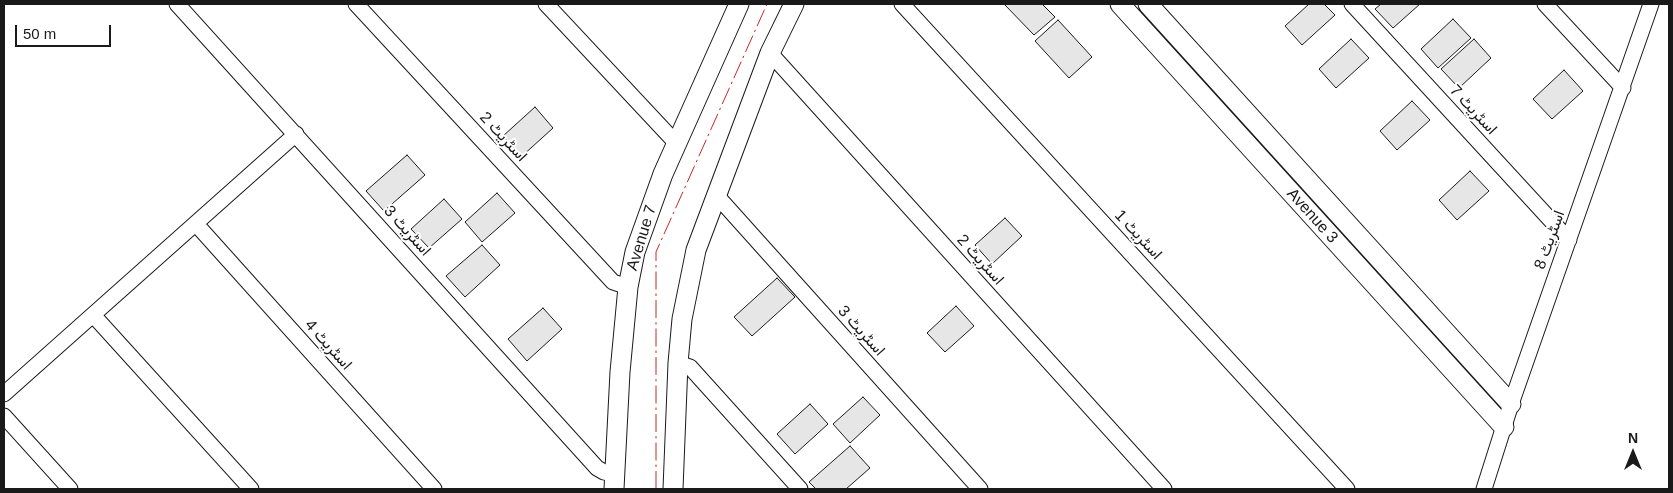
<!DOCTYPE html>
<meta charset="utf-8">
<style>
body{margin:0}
#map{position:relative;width:1673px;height:493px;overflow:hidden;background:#fff;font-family:Helvetica,sans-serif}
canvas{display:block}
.frame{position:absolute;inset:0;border:5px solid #1a1a1a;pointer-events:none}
.north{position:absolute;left:1608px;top:428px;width:50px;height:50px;-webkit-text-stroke:4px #fff;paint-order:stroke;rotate:0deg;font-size:14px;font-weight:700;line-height:20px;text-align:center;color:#1a1a1a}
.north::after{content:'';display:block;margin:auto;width:18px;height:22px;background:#1a1a1a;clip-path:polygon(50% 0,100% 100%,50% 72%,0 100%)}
.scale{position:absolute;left:15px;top:25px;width:96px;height:22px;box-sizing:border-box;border:2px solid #1a1a1a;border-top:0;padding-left:6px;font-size:15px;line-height:18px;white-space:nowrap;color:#1a1a1a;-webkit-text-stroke:4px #fff;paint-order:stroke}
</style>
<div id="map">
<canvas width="1673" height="493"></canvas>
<div class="frame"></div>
<div class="north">N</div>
<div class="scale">50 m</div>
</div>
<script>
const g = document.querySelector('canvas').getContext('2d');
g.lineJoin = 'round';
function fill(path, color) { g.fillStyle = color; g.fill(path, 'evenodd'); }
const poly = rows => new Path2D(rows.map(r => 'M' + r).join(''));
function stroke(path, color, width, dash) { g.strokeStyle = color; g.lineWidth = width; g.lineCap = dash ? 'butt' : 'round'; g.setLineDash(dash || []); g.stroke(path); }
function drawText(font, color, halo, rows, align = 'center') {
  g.font = font + ' Helvetica,Vazirmatn,sans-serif'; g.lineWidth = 4; g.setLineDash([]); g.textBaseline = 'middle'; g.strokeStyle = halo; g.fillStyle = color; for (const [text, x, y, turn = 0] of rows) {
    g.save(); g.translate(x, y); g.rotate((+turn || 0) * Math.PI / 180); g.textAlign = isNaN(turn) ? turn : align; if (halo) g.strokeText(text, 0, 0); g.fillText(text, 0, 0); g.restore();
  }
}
const building = poly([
 [1004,4,1042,4,1055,17,1034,35,1004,4],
 [1309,4,1324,4,1335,15,1302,45,1285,26,1309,4],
 [1381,4,1420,4,1393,28,1375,9,1381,4],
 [1453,19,1471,38,1438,68,1421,49,1453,19],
 [1058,20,1092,57,1069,78,1035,41,1058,20],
 [1351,39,1369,58,1336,88,1319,69,1351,39],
 [1474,39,1491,58,1459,88,1441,69,1474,39],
 [1564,70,1583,91,1552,119,1533,99,1564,70],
 [1412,101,1430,120,1397,150,1380,131,1412,101],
 [535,107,553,128,521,157,503,136,535,107],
 [407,155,425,175,384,211,366,191,407,155],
 [1470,171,1489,191,1457,220,1439,200,1470,171],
 [497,193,515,213,482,242,465,222,497,193],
 [444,199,462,219,429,248,411,229,444,199],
 [1005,218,1022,236,992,264,975,245,1005,218],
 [482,245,500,265,465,297,446,276,482,245],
 [777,278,795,297,752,336,734,317,777,278],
 [956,306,974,326,945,352,927,333,956,306],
 [543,308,562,329,527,361,508,339,543,308],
 [863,397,880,415,850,443,833,424,863,397],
 [810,404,828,424,795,454,777,434,810,404],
 [850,446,870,468,846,489,816,489,809,482,850,446]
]);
const minor = poly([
 [177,4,597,468,604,472,615,474],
 [356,4,613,282,628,287],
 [546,4,677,144],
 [902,4,1347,489],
 [1352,4,1569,240],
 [1545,4,1623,88],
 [770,53,1164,489],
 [717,196,980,489],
 [196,224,434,489],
 [94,316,251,489],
 [678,363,690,367,800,489],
 [4,394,296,134],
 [4,416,70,489],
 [1484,489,1511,404,1651,4]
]);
const major = poly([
 [1120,4,1504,427],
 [1148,4,1511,404],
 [614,489,620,372,628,287,635,252,663,174,739,4],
 [673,489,678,363,682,319,696,250,770,53,794,4]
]);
const power = poly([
 [656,489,656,252,767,4]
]);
const streetNames = [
 ["اسٹریٹ 7",1473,110,47],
 ["اسٹریٹ 2",503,137,47],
 ["Avenue 3",1312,216,48],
 ["اسٹریٹ 3",407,231,48],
 ["اسٹریٹ 1",1138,235,47],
 ["Avenue 7",642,238,-73],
 ["اسٹریٹ 8",1550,240,-70],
 ["اسٹریٹ 2",980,260,48],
 ["اسٹریٹ 3",861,331,48],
 ["اسٹریٹ 4",328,345,48]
];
fill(building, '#e6e6e6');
stroke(building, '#1a1a1a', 1);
stroke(minor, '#1a1a1a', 17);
stroke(major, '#1a1a1a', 21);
stroke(minor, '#fff', 15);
stroke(major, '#fff', 19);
stroke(power, '#c62828', 1, [18, 4, 2.5, 4]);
drawText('16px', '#1a1a1a', '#fff', streetNames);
</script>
